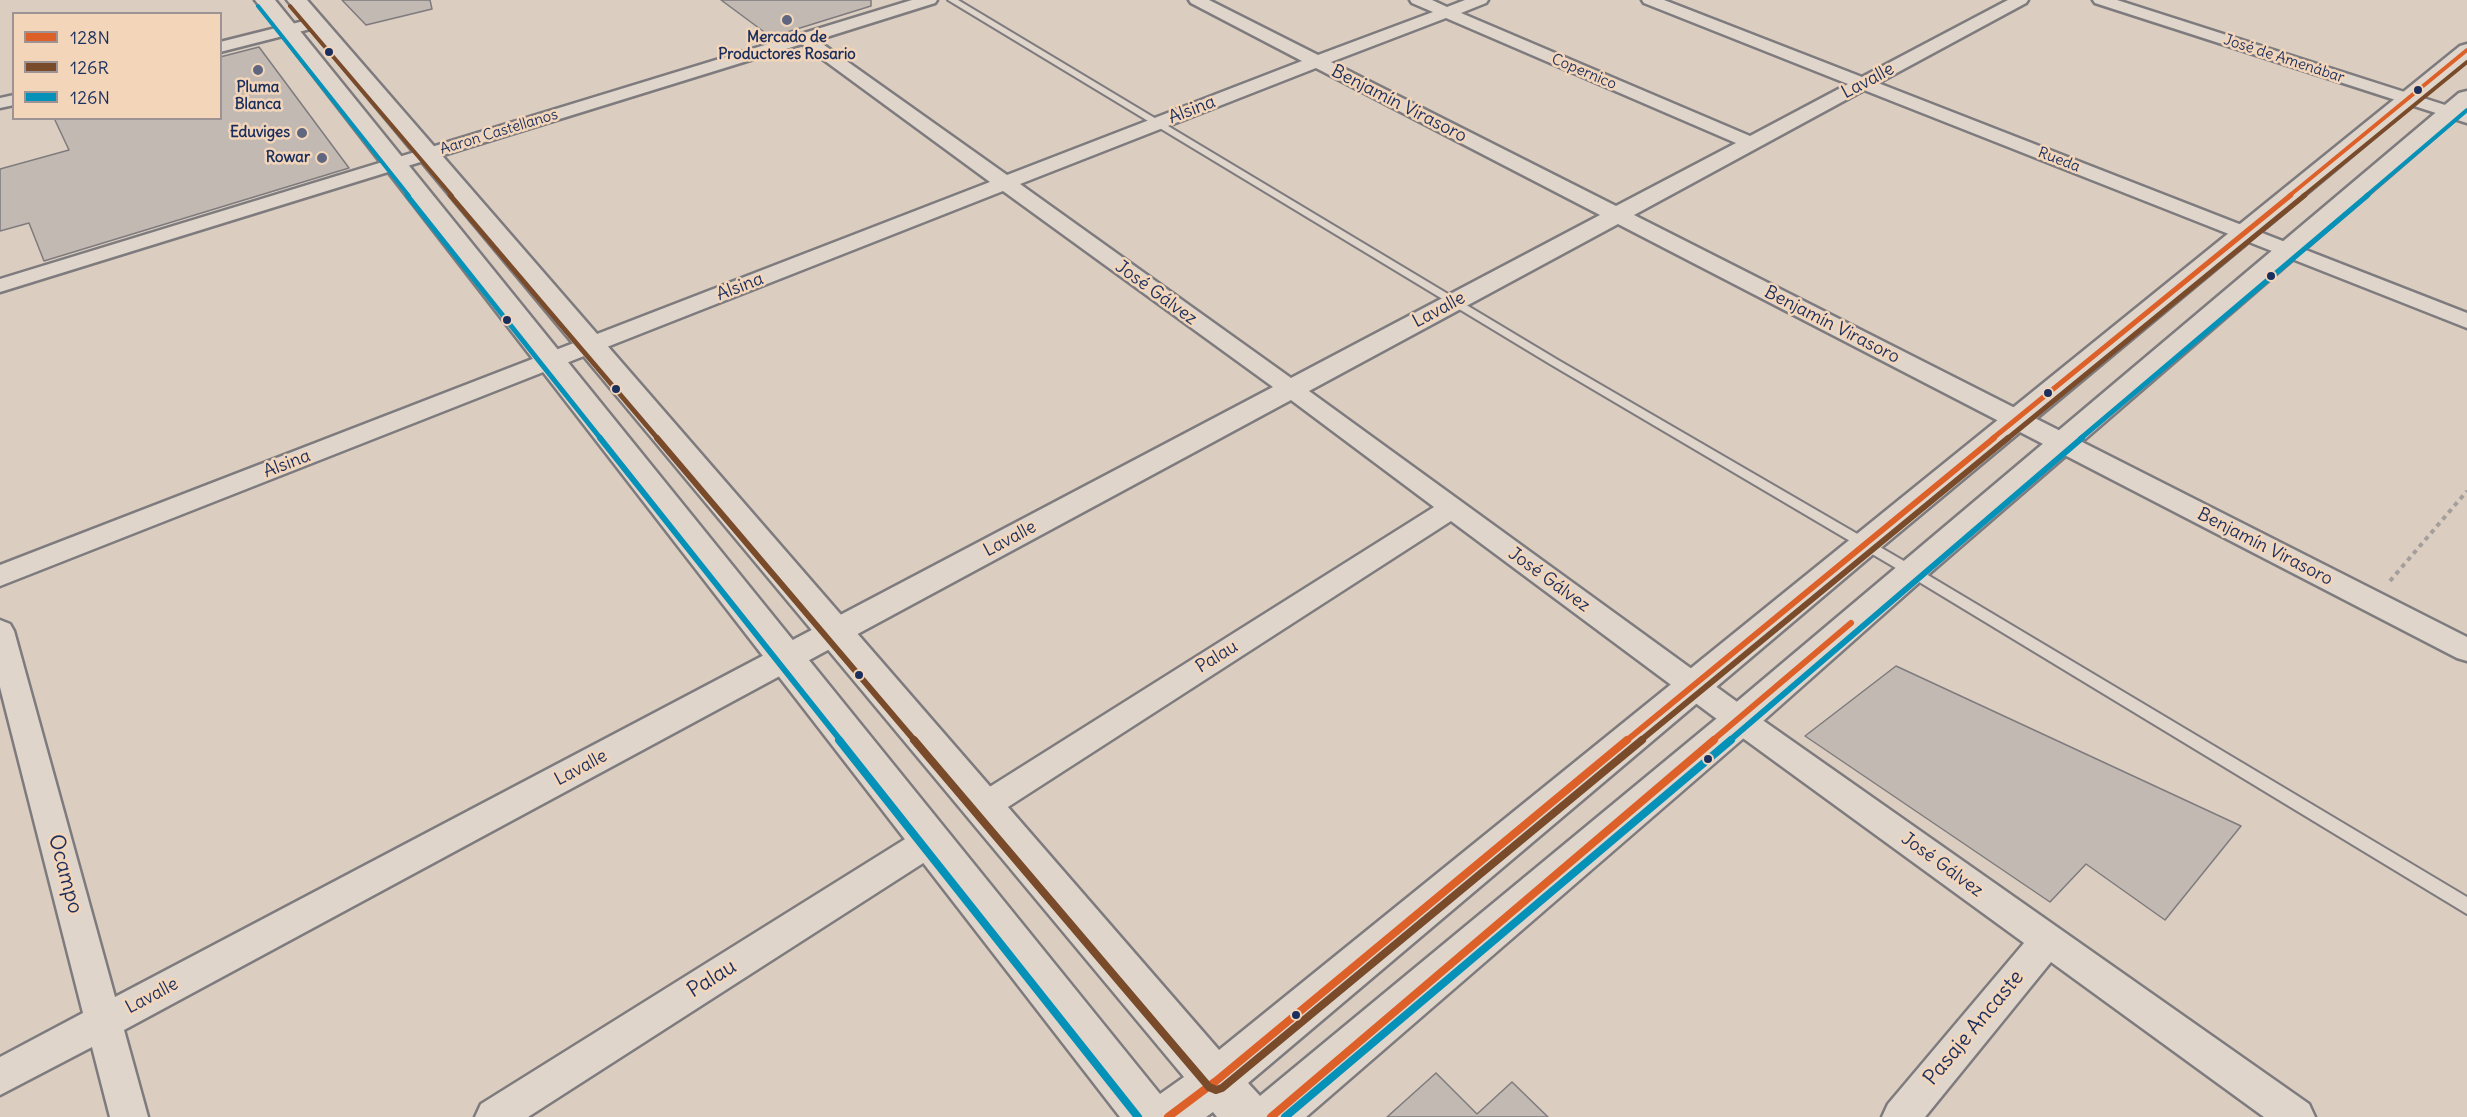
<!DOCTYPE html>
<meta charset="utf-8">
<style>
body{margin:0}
#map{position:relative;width:2467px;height:1117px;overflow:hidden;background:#dbcdc0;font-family:Delius,sans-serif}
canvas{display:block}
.legend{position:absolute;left:12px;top:12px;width:210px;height:108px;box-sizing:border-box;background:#f3d6ba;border:2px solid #9d9395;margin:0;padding:8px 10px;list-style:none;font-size:18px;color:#1b2f5e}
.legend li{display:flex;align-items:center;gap:12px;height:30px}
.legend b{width:30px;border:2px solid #9d9395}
</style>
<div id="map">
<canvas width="2467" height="1117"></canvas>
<ul class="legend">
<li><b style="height:8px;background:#dc6028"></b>128N</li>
<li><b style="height:8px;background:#7a4b2a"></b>126R</li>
<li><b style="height:8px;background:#0591b8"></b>126N</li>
</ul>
</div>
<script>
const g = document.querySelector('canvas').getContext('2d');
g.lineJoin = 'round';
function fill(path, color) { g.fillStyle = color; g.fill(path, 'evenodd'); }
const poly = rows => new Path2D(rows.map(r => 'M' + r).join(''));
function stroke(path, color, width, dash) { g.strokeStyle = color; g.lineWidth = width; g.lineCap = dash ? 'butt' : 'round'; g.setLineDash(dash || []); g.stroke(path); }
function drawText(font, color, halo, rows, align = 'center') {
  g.font = font + ' Delius,sans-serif'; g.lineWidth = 5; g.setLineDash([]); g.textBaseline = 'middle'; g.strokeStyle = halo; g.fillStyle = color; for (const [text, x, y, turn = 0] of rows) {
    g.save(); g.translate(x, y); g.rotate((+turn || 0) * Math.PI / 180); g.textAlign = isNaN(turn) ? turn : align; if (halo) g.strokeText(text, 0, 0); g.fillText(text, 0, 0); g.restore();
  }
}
const building = poly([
 [342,0,430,0,432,9,366,25,342,0],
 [721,0,871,0,871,6,771,37,721,0],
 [259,47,349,168,44,261,29,223,0,231,0,169,69,150,54,118,220,118,220,57,259,47],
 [1896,666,2241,826,2165,920,2086,864,2050,902,1805,736,1896,666],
 [1436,1073,1477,1114,1512,1082,1548,1117,1387,1117,1436,1073]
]);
const path = poly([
 [2390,581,2467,491]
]);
const lane = poly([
 [948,0,958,0,1558,360,1916,568,2467,897,2467,914,1906,574,1550,364,948,0]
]);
const street = poly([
 [912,0,937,0,935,3,817,40,1007,175,1302,61,1191,3,1189,0,1209,0,1318,55,1433,12,1412,3,1410,0,1432,0,1447,7,1465,0,1488,0,1486,3,1461,13,1750,136,1848,84,1644,3,1642,0,1664,0,1862,77,2008,0,2028,0,2026,3,1878,83,2467,313,2467,328,1864,90,1634,215,2467,637,2467,661,2457,658,1618,224,1309,391,1751,712,2309,1104,2315,1117,2264,1117,2051,962,1925,1117,1882,1117,1888,1104,2024,943,1729,728,1451,521,994,816,983,820,972,816,967,807,972,798,1434,507,1291,400,124,1030,148,1117,110,1117,92,1047,0,1095,0,1057,83,1013,0,687,0,620,10,624,14,631,115,997,1273,387,1003,191,0,586,0,565,990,182,802,44,0,292,0,279,912,0],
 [1446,18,1736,143,1616,206,1331,62,1446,18],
 [1316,68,1600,215,1291,378,1020,184,1316,68],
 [2093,0,2117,0,2467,112,2467,123,2095,3,2093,0],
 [316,18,324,23,322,26,220,52,220,42,316,18],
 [14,95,14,105,0,108,0,98,14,95],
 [930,827,942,831,946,841,942,851,528,1117,475,1117,481,1104,918,831,930,827]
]);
const primary = poly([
 [255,0,275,0,1160,1094,1184,1077,287,0,307,0,1219,1050,2460,46,2467,44,2467,60,1877,551,1248,1083,1260,1096,1727,710,2459,93,2467,91,2467,109,1923,579,1753,730,1306,1117,1217,1117,1213,1112,1206,1117,1120,1117,255,0]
]);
const bus1Far3 = poly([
 [2289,196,2467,50]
]);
const bus1Far2 = poly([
 [1992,439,2291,195]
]);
const bus1Far1 = poly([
 [1626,741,1994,438],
 [1712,741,1851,623]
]);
const bus1 = poly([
 [1168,1117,1216,1081,1627,740],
 [1271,1117,1714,740]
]);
const bus2Far3 = poly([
 [290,6,452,196],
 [2303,196,2467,62]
]);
const bus2Far2 = poly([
 [450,195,658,439],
 [2007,439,2305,195]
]);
const bus2Far1 = poly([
 [657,438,915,741],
 [1640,741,2008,438]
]);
const bus2 = poly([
 [914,740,1209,1087,1216,1090,1222,1088,1642,740]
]);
const bus3Far3 = poly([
 [258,6,409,196],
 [2366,196,2467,110]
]);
const bus3Far2 = poly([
 [407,195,601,439],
 [2080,439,2368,195]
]);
const bus3Far1 = poly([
 [600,438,841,741],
 [1729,741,2082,438]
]);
const bus3 = poly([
 [839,740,1138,1117],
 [1285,1117,1731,740]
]);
const markers = [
 [787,20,6,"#5e6680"],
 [329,52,5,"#1b2f5e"],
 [258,70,6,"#5e6680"],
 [2418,90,5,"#1b2f5e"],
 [302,133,6,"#5e6680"],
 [322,158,6,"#5e6680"],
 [2271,276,5,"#1b2f5e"],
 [507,320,5,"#1b2f5e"],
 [616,389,5,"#1b2f5e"],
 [2048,393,5,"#1b2f5e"],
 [859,675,5,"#1b2f5e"],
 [1708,759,5,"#1b2f5e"],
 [1296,1015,5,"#1b2f5e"]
];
const farPoinames = [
 ["Mercado de",787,38],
 ["Productores Rosario",787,55],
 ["Pluma",258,88],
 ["Blanca",258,105],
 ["Eduviges",290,133,"right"],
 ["Rowar",310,158,"right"]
];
const farStreetnames = [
 ["José de Amenábar",2284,59,18],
 ["Copernico",1584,72,23],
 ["Aaron Castellanos",499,132,-17],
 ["Rueda",2059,160,21]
];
const streetNames = [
 ["Lavalle",1868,81,-28],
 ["Benjamín Virasoro",1399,104,27],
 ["Alsina",1192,110,-21],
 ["Alsina",740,287,-21],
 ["José Gálvez",1156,293,36],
 ["Lavalle",1439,310,-28],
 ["Benjamín Virasoro",1832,325,27],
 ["Alsina",287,464,-21],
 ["Lavalle",1010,539,-28],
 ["Benjamín Virasoro",2265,547,27],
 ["José Gálvez",1549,580,36],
 ["Palau",1217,657,-32],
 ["Lavalle",581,768,-28],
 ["José Gálvez",1942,865,36],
 ["Lavalle",152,996,-28]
];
const nearStreetnames = [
 ["Ocampo",65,874,75],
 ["Palau",712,979,-32],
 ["Pasaje Ancaste",1974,1028,-50]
];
fill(building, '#c2b9b2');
stroke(building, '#7e7b7e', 1.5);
stroke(lane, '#7e7b7e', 4);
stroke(street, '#7e7b7e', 5);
stroke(primary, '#7e7b7e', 5);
stroke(path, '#a49e9d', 4, [4.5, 4.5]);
fill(lane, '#dfd5cb');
fill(street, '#dfd5cb');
fill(primary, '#dfd5cb');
stroke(bus1Far3, '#dc6028', 4);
stroke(bus1Far2, '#dc6028', 5);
stroke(bus1Far1, '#dc6028', 6);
stroke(bus1, '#dc6028', 8);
stroke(bus2Far3, '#7a4b2a', 4);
stroke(bus2Far2, '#7a4b2a', 5);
stroke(bus2Far1, '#7a4b2a', 6);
stroke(bus2, '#7a4b2a', 8);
stroke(bus3Far3, '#0591b8', 4);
stroke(bus3Far2, '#0591b8', 5);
stroke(bus3Far1, '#0591b8', 6);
stroke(bus3, '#0591b8', 8);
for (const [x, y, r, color] of markers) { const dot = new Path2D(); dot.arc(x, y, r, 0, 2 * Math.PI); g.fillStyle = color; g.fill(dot); stroke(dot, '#f3d6ba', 2); }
drawText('bold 15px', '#1b2f5e', '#f3d6ba', farPoinames);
drawText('15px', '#1b2f5e', '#f3d6ba', farStreetnames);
drawText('18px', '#1b2f5e', '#f3d6ba', streetNames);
drawText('21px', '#1b2f5e', '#f3d6ba', nearStreetnames);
</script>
